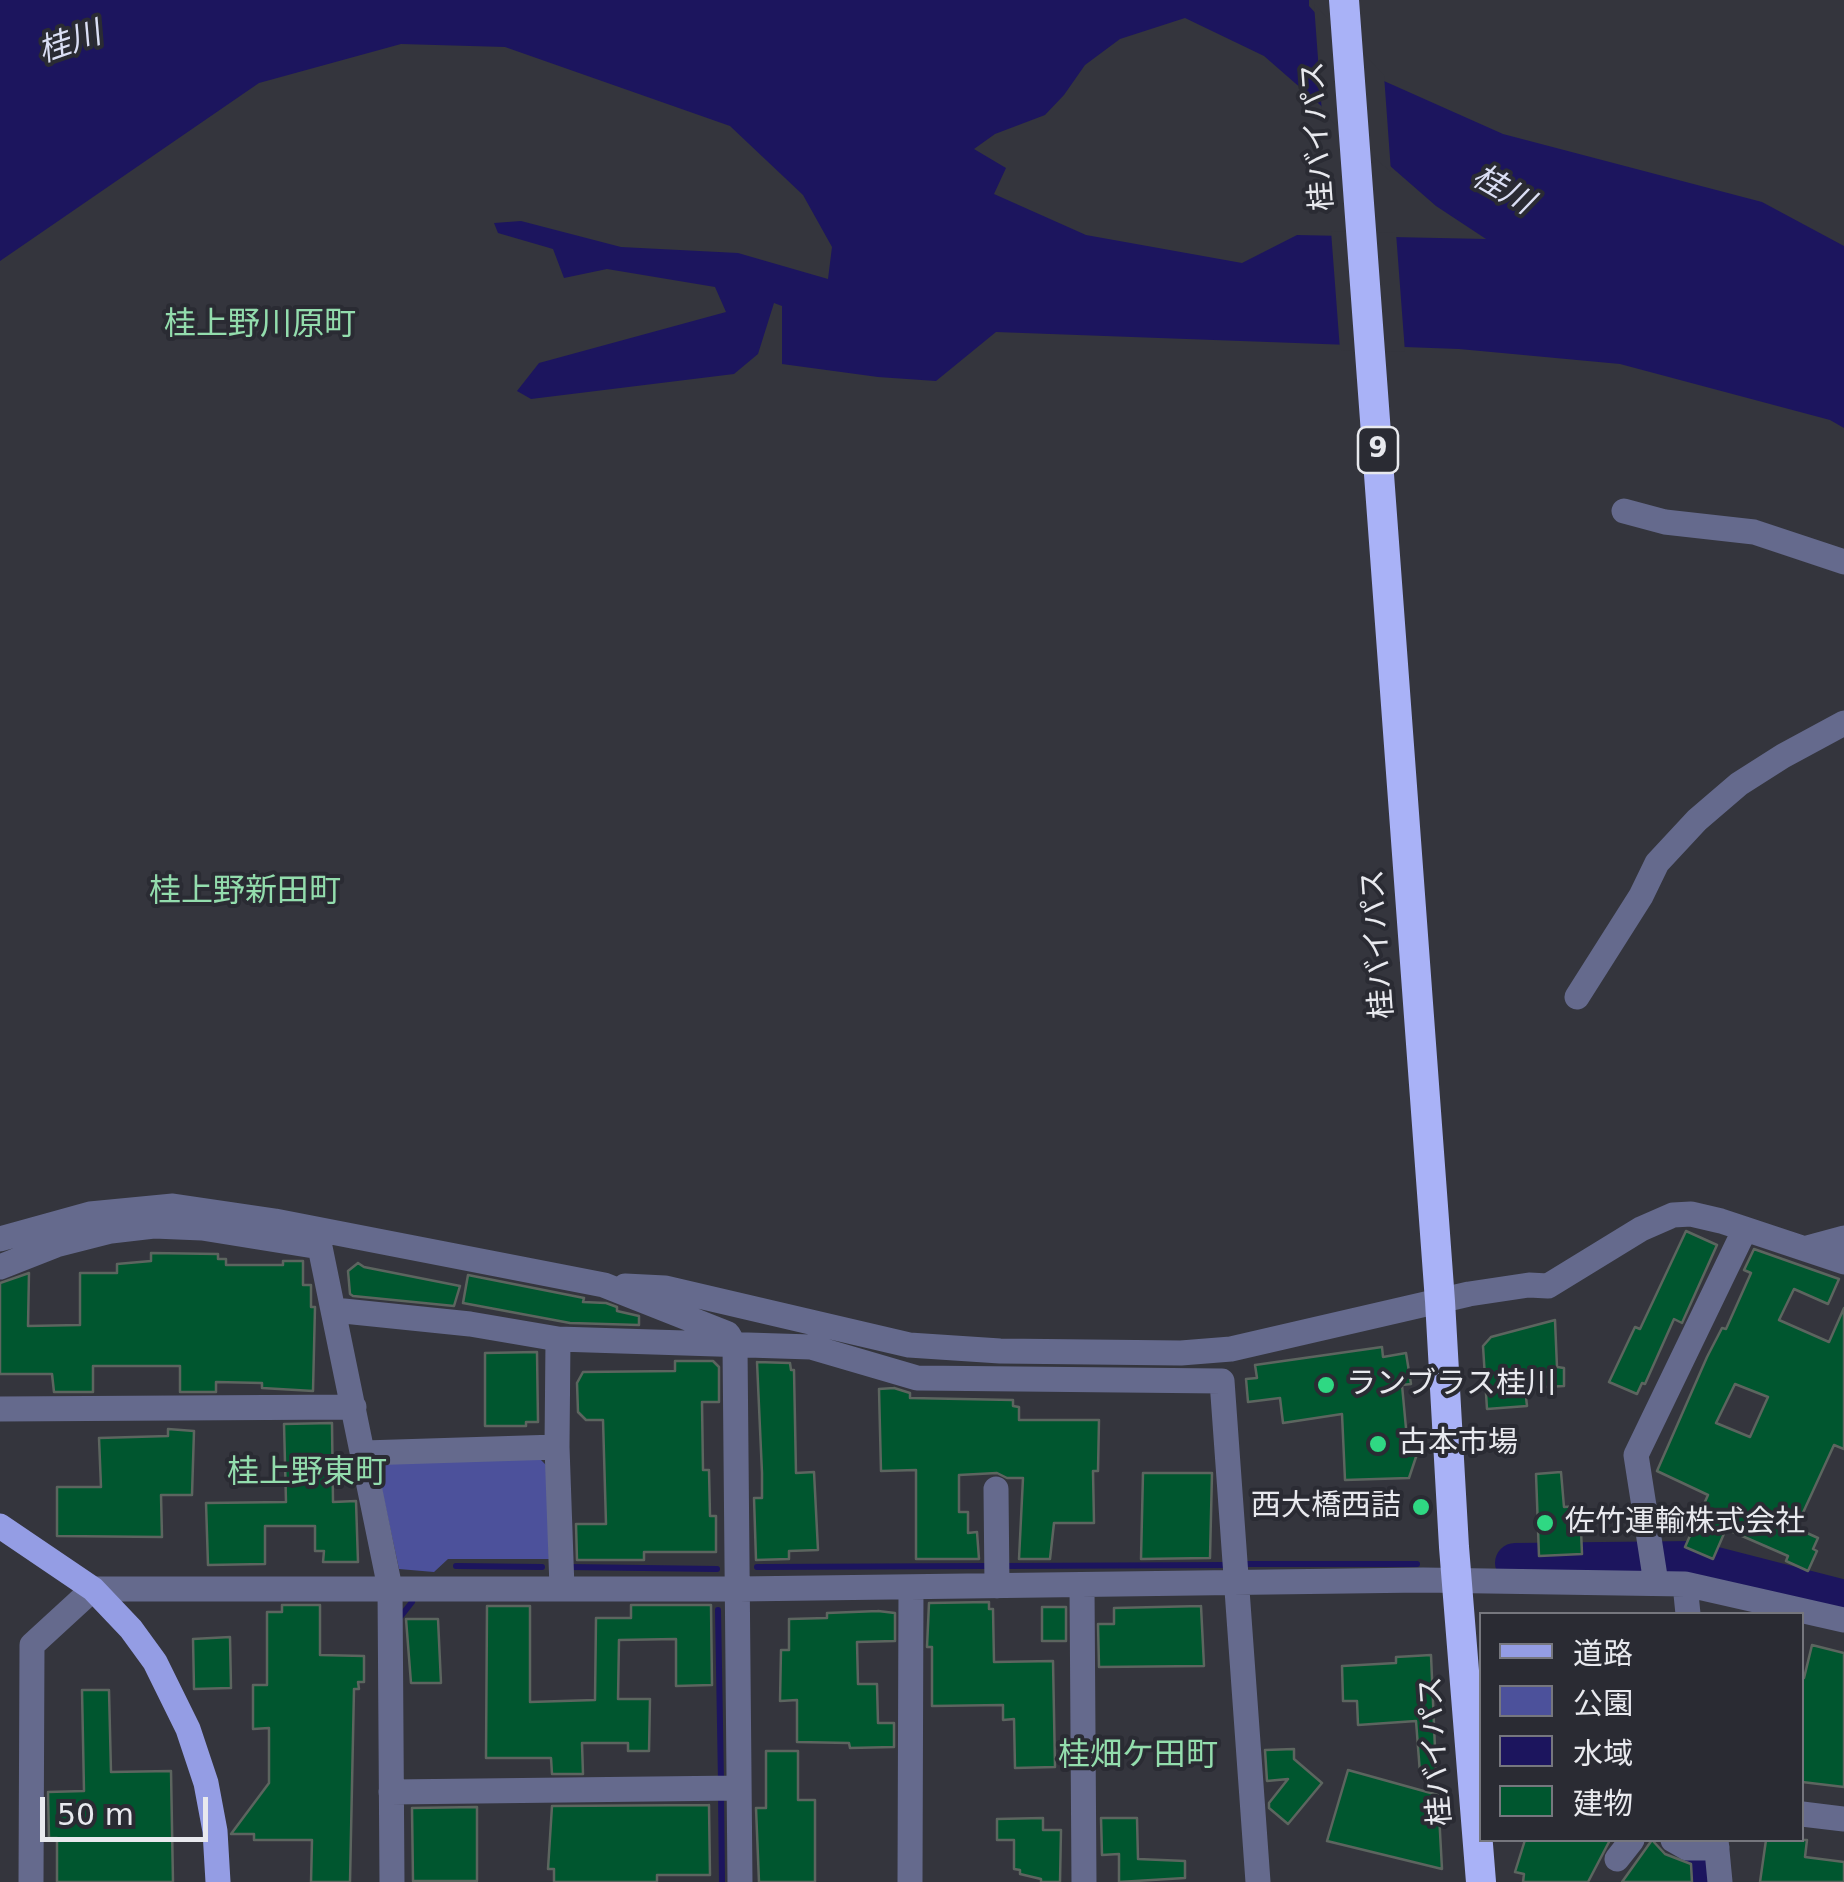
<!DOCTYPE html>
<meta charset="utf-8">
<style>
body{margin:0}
#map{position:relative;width:1844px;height:1882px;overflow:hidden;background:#34353d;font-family:"DejaVu Sans","Noto Sans JP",sans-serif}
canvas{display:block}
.legend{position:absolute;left:1479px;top:1612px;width:325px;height:230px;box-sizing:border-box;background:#2a2b33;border:2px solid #76777e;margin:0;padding:12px 18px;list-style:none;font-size:30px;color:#e8e9ee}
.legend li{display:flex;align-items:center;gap:20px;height:50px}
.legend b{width:50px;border:2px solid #76777e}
.scale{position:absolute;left:40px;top:1797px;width:168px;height:45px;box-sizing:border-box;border:5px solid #e8e9ee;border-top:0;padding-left:12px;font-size:30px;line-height:35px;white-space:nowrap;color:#e8e9ee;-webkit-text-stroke:8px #2a2b33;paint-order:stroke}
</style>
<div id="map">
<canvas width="1844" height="1882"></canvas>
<ul class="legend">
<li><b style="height:12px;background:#949de4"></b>道路</li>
<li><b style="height:28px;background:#4c519b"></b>公園</li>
<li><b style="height:28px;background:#1c155e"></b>水域</li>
<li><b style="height:28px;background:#00562f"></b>建物</li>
</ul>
<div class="scale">50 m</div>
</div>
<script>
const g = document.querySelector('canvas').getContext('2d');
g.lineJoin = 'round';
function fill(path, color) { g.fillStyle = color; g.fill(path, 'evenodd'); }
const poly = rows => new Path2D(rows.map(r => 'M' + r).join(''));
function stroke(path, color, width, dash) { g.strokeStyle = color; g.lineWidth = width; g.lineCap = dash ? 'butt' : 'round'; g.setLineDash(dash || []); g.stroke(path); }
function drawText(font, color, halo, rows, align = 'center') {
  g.font = font + ' "DejaVu Sans","Noto Sans JP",sans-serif'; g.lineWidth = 8; g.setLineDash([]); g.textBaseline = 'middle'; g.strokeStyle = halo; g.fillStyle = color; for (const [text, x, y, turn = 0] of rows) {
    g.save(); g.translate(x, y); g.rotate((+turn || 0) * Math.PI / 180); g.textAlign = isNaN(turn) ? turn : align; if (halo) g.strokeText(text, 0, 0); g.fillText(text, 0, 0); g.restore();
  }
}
const green = poly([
 [536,1455,548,1467,549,1559,448,1559,434,1572,399,1569,375,1458]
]);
const water = poly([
 [0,0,1309,0,1309,6,1375,77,1503,134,1762,202,1844,246,1844,428,1830,420,1620,364,1459,349,996,332,936,381,878,377,782,364,782,306,774,303,758,354,734,374,531,399,517,391,539,363,726,312,715,287,607,269,564,278,553,249,498,233,494,223,521,221,621,247,738,253,828,279,832,247,803,195,730,126,505,47,401,44,259,83,0,261],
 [1185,18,1264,56,1436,206,1486,239,1297,235,1242,263,1086,235,994,194,1006,168,974,149,995,134,1045,115,1064,95,1085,65,1120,39]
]);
const pier = poly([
 [1314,4,1384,75,1391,172,1322,113],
 [1331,231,1396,233,1405,352,1340,350]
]);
const stream = poly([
 [1243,1564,1417,1564],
 [456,1566,542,1567],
 [1003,1566,1230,1565],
 [569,1567,717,1569],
 [757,1567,990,1566],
 [718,1610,721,1781],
 [401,1616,412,1602],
 [721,1793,722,1882]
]);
const river = poly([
 [1515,1563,1693,1561,1844,1600],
 [1703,1861,1705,1882]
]);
const building = poly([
 [1686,1231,1717,1245,1682,1323,1674,1319,1645,1384,1642,1383,1637,1394,1609,1382,1635,1327,1640,1329,1686,1231],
 [1754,1249,1839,1279,1828,1304,1794,1289,1779,1320,1829,1342,1844,1308,1844,1449,1834,1445,1796,1528,1818,1538,1813,1549,1817,1551,1808,1571,1786,1561,1788,1556,1726,1529,1713,1559,1685,1547,1708,1495,1657,1471,1707,1357,1722,1328,1726,1329,1751,1273,1744,1270,1754,1249],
 [1735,1384,1768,1397,1750,1437,1716,1423,1735,1384],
 [151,1253,218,1254,218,1259,226,1259,226,1265,283,1265,283,1261,303,1261,303,1285,311,1285,311,1307,315,1307,313,1391,262,1388,262,1383,216,1382,216,1392,180,1392,180,1366,93,1366,93,1392,54,1392,52,1374,0,1374,0,1283,29,1273,28,1326,80,1325,80,1273,117,1273,117,1264,151,1261,151,1253],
 [358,1263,364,1267,460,1286,454,1306,353,1296,350,1294,348,1271,358,1263],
 [468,1275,584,1298,583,1302,606,1303,617,1307,617,1311,639,1316,639,1325,570,1323,463,1303,468,1275],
 [1555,1320,1557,1367,1564,1368,1564,1386,1525,1388,1527,1406,1487,1409,1483,1346,1491,1337,1555,1320],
 [1382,1347,1383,1357,1406,1353,1411,1384,1402,1385,1407,1439,1412,1439,1416,1457,1409,1478,1345,1480,1342,1414,1283,1423,1280,1398,1248,1402,1246,1379,1257,1378,1255,1365,1382,1347],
 [537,1352,538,1422,526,1422,526,1426,485,1426,485,1353,537,1352],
 [675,1361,713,1361,719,1367,719,1402,702,1402,703,1470,709,1470,710,1516,716,1516,716,1552,644,1552,644,1560,577,1560,576,1524,606,1524,603,1420,586,1420,578,1412,577,1383,583,1372,675,1371,675,1361],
 [757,1362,790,1363,791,1370,794,1370,796,1473,814,1472,818,1550,789,1551,789,1559,756,1560,754,1498,762,1498,762,1473,757,1362],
 [894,1388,910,1393,910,1398,1013,1400,1013,1406,1019,1407,1019,1420,1099,1420,1098,1471,1093,1471,1094,1523,1054,1523,1050,1559,1019,1559,1023,1478,1007,1478,997,1473,959,1475,959,1512,968,1512,968,1533,977,1532,979,1559,916,1559,916,1470,881,1471,879,1389,894,1388],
 [332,1423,333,1502,356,1501,358,1562,323,1562,324,1551,315,1551,315,1526,265,1526,265,1564,208,1565,206,1503,286,1502,284,1424,332,1423],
 [168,1429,194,1431,192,1495,161,1495,162,1537,57,1536,57,1487,101,1487,99,1438,168,1436,168,1429],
 [1561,1472,1564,1507,1580,1506,1582,1554,1539,1556,1536,1474,1561,1472],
 [1143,1473,1212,1473,1210,1558,1141,1559,1143,1473],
 [989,1602,989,1609,993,1609,994,1662,1053,1661,1055,1767,1015,1768,1014,1719,1003,1720,1003,1705,932,1706,932,1647,927,1647,929,1603,989,1602],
 [282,1605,320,1605,320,1655,364,1656,364,1682,358,1682,359,1689,354,1689,350,1882,311,1882,312,1840,254,1840,254,1834,231,1834,269,1783,269,1728,253,1729,253,1685,267,1685,267,1612,282,1612,282,1605],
 [631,1605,711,1605,712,1685,676,1686,676,1639,619,1640,618,1699,650,1699,649,1751,628,1751,628,1743,582,1743,583,1774,552,1774,551,1758,486,1758,487,1606,530,1606,530,1702,595,1700,596,1618,631,1618,631,1605],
 [1201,1606,1204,1666,1099,1667,1098,1624,1114,1624,1114,1608,1201,1606],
 [1042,1607,1066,1607,1066,1641,1042,1641,1042,1607],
 [878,1611,895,1613,895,1641,857,1642,858,1684,877,1684,878,1723,894,1723,894,1747,850,1748,849,1743,797,1742,797,1700,780,1701,781,1650,789,1650,789,1619,827,1618,827,1613,878,1611],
 [406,1619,438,1619,441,1683,411,1683,406,1619],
 [230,1637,231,1688,194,1689,193,1639,230,1637],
 [1812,1645,1844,1653,1844,1787,1802,1782,1802,1677,1804,1678,1812,1645],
 [1431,1655,1436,1772,1420,1773,1416,1721,1358,1725,1357,1701,1343,1701,1342,1666,1396,1663,1396,1657,1431,1655],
 [82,1690,109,1690,111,1772,171,1771,173,1882,57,1882,57,1838,49,1838,48,1792,84,1791,82,1690],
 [1294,1749,1294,1759,1322,1783,1288,1824,1269,1808,1269,1803,1288,1779,1267,1781,1265,1750,1294,1749],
 [766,1751,798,1751,798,1800,815,1800,815,1882,759,1882,756,1808,766,1808,766,1751],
 [1348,1770,1438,1795,1442,1869,1327,1841,1348,1770],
 [709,1805,710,1875,657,1875,657,1882,554,1882,554,1869,548,1869,552,1806,709,1805],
 [477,1807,477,1881,413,1881,412,1808,477,1807],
 [1043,1818,1043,1830,1061,1830,1060,1882,1041,1882,1041,1879,1020,1874,1020,1870,1014,1869,1014,1840,997,1840,997,1819,1043,1818],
 [1101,1818,1137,1818,1138,1859,1185,1861,1185,1878,1119,1882,1119,1854,1102,1855,1101,1818],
 [1525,1840,1610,1840,1588,1882,1523,1882,1524,1874,1515,1872,1525,1840],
 [1652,1840,1665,1854,1691,1864,1692,1882,1622,1882,1652,1840],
 [1766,1840,1807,1840,1805,1857,1844,1862,1844,1882,1760,1882,1766,1840]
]);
const minor = poly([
 [1624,511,1665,522,1754,532,1844,562],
 [1577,997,1641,896,1657,863,1697,820,1739,784,1783,756,1844,723],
 [0,1239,90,1214,173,1206,275,1221,604,1285,728,1334,735,1346,740,1882],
 [1807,1248,1844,1238],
 [0,1267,56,1245,111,1231,154,1226,202,1228,320,1247,390,1588,392,1882],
 [625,1286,665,1288,909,1345,1000,1351,1181,1353,1231,1349,1469,1294,1529,1285,1548,1286,1641,1229,1673,1215,1691,1214,1721,1221,1844,1262],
 [334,1310,470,1324,558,1339,811,1347,917,1378,1222,1381,1258,1882],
 [558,1339,557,1447,562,1588],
 [0,1409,354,1407],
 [364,1453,557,1447],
 [996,1489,997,1586],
 [1656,1583,1636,1455,1745,1229],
 [1685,1584,1688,1614],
 [1082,1586,1084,1882],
 [391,1792,739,1788],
 [1802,1814,1844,1819],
 [1673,1840,1687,1848,1717,1848],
 [1716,1840,1720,1882],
 [1617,1859,1632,1840],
 [31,1882,32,1645,93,1589,739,1589,1423,1580,1685,1584,1844,1620],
 [910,1882,911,1587]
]);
const major = poly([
 [0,1526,93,1589,131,1629,155,1662,188,1729,206,1783,215,1831,218,1882]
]);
const highway = poly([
 [1344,0,1440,1301,1454,1547,1481,1882]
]);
const markers = [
 [1326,1385,10,"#2fd883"],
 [1378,1444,10,"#2fd883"],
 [1421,1507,10,"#2fd883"],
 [1545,1523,10,"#2fd883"]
];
const shields = [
 [1378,450,40]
];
const shieldNames = [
 ["9",1378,450]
];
const streetNames = [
 ["桂バイパス",1319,136,-94],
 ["桂バイパス",1379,944,-94],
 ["桂バイパス",1437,1751,-94]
];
const poiNames = [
 ["ランブラス桂川",1346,1385],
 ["古本市場",1398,1444],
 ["西大橋西詰",1401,1507,"right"],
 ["佐竹運輸株式会社",1565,1523]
];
const waterNames = [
 ["桂川",70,44,-19],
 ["桂川",1502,191,30]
];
const neighbourhoodNames = [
 ["桂上野川原町",260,326],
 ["桂上野新田町",245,893],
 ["桂上野東町",307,1474],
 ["桂畑ケ田町",1138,1757]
];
fill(green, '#4c519b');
fill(water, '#1c155e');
fill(pier, '#34353d');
stroke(stream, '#1c155e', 6);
stroke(river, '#1c155e', 40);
fill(building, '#00562f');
stroke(building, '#5c655f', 2.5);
stroke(minor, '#656a8d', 25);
stroke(major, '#949de4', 25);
stroke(highway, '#a9b2f7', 30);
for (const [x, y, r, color] of markers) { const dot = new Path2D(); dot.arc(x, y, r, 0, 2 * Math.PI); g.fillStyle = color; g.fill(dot); stroke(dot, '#2a2b33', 4); }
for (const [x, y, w] of shields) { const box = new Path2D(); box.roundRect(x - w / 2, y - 23, w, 46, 8); g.fillStyle = '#2a2b33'; g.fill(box); stroke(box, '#e8e9ee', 2.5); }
drawText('bold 28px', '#e8e9ee', null, shieldNames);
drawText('30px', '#e8e9ee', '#2a2b33', streetNames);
drawText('30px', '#e8e9ee', '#2a2b33', poiNames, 'left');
drawText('italic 32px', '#dadef4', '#2a2b33', waterNames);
drawText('32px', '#93ddad', '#2a2b33', neighbourhoodNames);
</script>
